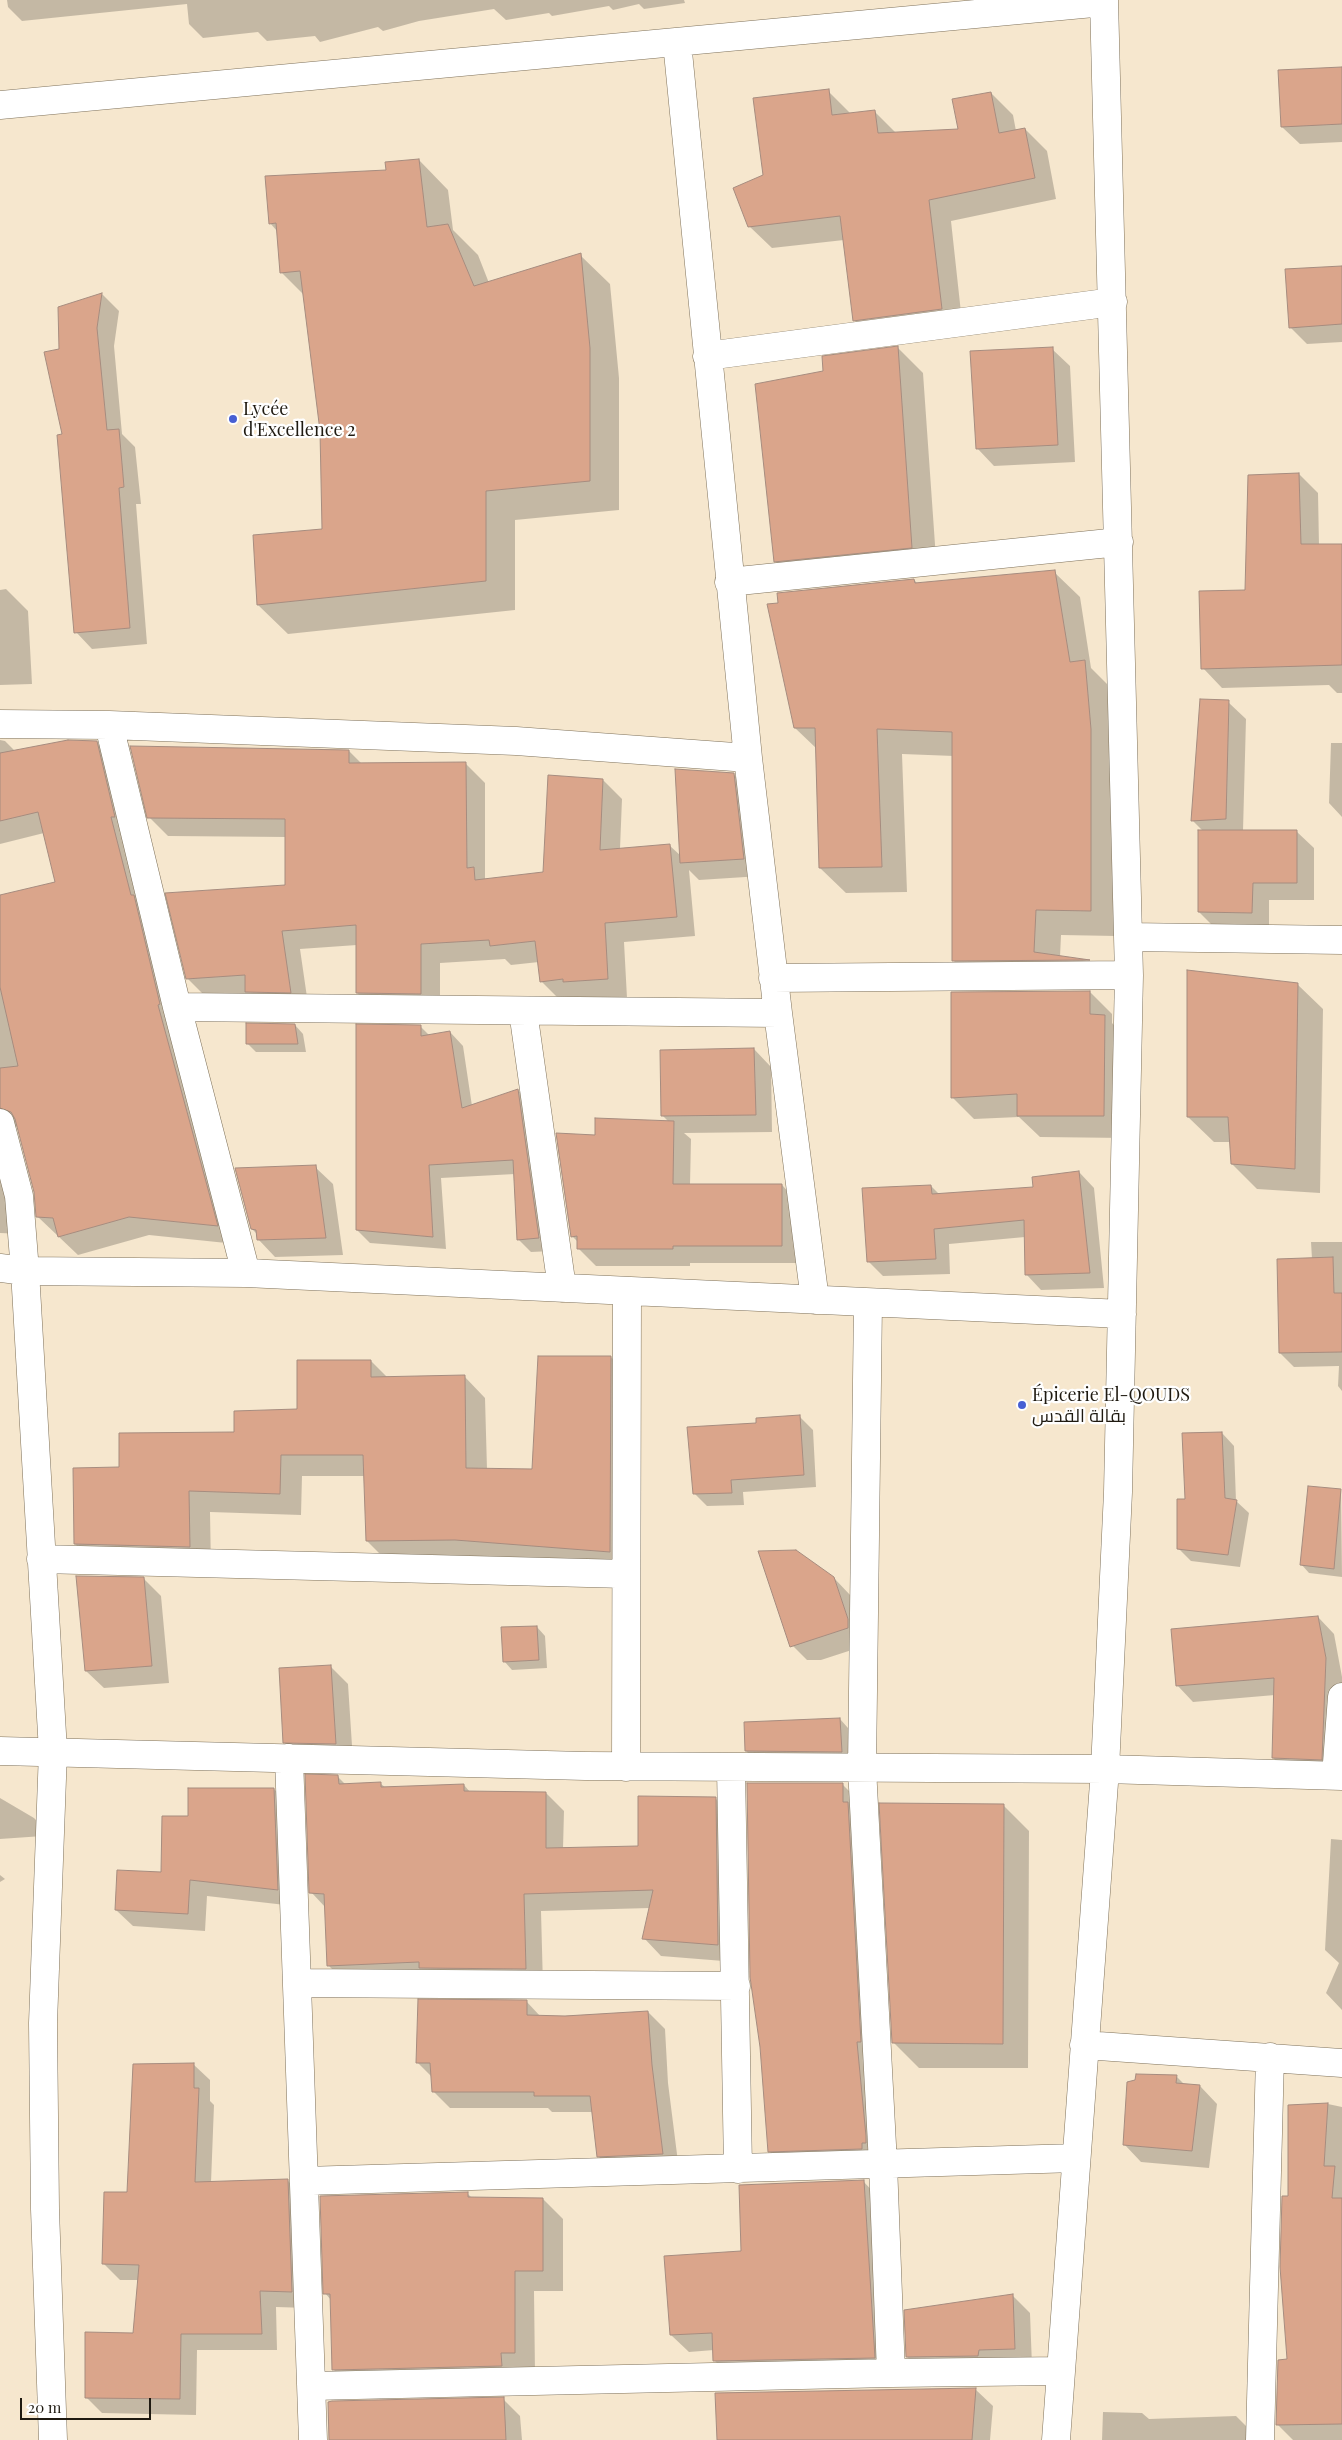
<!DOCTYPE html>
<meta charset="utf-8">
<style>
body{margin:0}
#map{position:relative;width:1342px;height:2440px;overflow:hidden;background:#f6e7ce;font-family:"Playfair Display",serif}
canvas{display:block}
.scale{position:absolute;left:20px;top:2398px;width:131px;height:22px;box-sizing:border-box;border:2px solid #1f1a11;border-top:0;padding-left:6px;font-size:15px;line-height:18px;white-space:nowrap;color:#1f1a11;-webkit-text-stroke:4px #fff;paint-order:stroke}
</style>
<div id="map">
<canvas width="1342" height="2440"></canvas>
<div class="scale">20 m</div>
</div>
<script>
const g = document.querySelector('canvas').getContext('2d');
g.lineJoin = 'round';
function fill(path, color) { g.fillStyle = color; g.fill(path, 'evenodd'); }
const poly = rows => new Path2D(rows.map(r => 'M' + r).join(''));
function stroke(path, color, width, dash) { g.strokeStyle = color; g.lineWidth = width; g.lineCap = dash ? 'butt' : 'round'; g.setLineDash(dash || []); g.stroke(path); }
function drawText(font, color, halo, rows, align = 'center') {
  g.font = font + ' "Playfair Display",Cairo,serif'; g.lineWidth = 4.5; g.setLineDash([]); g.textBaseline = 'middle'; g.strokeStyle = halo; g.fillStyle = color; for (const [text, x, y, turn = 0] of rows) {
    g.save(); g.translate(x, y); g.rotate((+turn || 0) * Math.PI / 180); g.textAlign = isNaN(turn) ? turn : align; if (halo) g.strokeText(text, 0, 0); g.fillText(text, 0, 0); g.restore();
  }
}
const shadow = poly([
 [7,0,684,0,685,3,644,9,639,4,613,10,609,6,552,16,549,13,506,20,494,9,419,21,383,31,378,27,320,42,315,36,267,41,258,32,203,38,189,24,187,4,22,21,8,7],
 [1342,68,1342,142,1300,144,1282,127],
 [828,91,851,114,874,111,896,133,959,131,991,93,1013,115,1016,131,1025,129,1047,151,1056,199,951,221,963,331,876,342,854,320,844,240,772,248,749,226,764,176],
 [419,160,448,190,453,230,478,255,489,283,580,255,610,284,619,378,619,510,515,520,515,610,288,634,258,605,324,530,322,431,305,296,281,272,277,231,270,223],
 [1342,268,1342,342,1307,344,1290,327],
 [102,294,119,311,114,346,122,434,135,447,141,504,136,504,147,644,92,649,76,632,61,350],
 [898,348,923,373,937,573,801,587,775,561],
 [1052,349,1070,366,1075,462,994,466,977,448],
 [1299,474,1318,493,1319,545,1342,545,1342,693,1337,693,1329,685,1222,688,1203,668,1247,591],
 [1054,572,1080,597,1091,668,1110,687,1116,936,1061,935,1060,957,1090,961,1114,985,978,986,953,960,954,756,902,754,907,892,846,893,820,868,817,749,795,728,914,580,918,584],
 [6,589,28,611,32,684,0,685,0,590],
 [1228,702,1246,719,1243,831,1296,831,1314,848,1314,900,1269,900,1269,930,1216,929,1199,912,1203,831,1193,821],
 [0,740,5,741,16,752,96,742,115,761,236,1244,149,1235,78,1255,38,1217,35,1192,18,1126,7,1131,23,1234,0,1233,0,896,57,883,44,833,0,844],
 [1331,743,1342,743,1342,817,1329,803],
 [349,751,362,764,466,764,485,783,485,880,544,873,603,780,622,799,620,849,669,845,681,856,733,774,751,791,761,876,699,880,689,870,695,936,624,942,627,998,560,1000,541,981,539,962,511,965,505,959,440,963,440,1013,376,1012,357,993,357,945,300,949,309,1011,207,998,188,979,286,886,286,837,168,836,149,817],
 [1297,984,1323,1009,1320,1193,1257,1189,1232,1164,1230,1142,1214,1142,1188,1117],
 [1090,992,1112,1014,1112,1023,1126,1038,1125,1138,1040,1137,1019,1117,974,1119,952,1097],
 [295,1025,303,1034,306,1052,256,1052,247,1043],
 [420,1026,430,1036,450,1032,463,1046,472,1106,518,1090,531,1103,552,1251,531,1252,518,1239,515,1174,441,1178,446,1249,370,1243,357,1230],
 [754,1049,771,1067,772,1132,684,1133,691,1139,690,1185,782,1185,799,1203,799,1263,690,1263,690,1266,596,1266,579,1249,579,1243,572,1236,596,1136,669,1122,663,1116],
 [315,1167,333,1184,343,1255,275,1257,258,1239,258,1235,252,1229],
 [1079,1172,1094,1188,1104,1288,1041,1290,1026,1274,1025,1237,949,1244,950,1274,883,1276,868,1261,931,1186,939,1194,1035,1188],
 [1311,1242,1342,1242,1342,1391,1338,1386,1339,1366,1294,1367,1280,1353,1312,1259],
 [611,1357,632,1379,631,1572,388,1562,367,1541,365,1476,302,1476,301,1515,210,1512,211,1568,96,1565,75,1544,121,1468,236,1433,298,1410,371,1361,388,1378,464,1376,485,1398,487,1469,533,1470],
 [800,1417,813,1430,816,1487,743,1492,744,1505,707,1506,694,1493,758,1424],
 [1222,1433,1234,1446,1236,1501,1249,1513,1240,1567,1191,1561,1178,1548,1186,1500],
 [1341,1490,1342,1577,1309,1573,1301,1564],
 [834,1578,851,1596,864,1646,821,1660,807,1660,790,1643],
 [144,1579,161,1596,169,1683,104,1688,86,1671],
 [1318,1617,1334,1634,1342,1677,1342,1717,1338,1776,1290,1774,1273,1758,1275,1695,1193,1702,1177,1685],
 [537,1627,545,1636,547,1668,512,1670,504,1661],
 [330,1666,348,1684,353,1761,302,1759,284,1742],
 [840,1719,848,1728,850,1760,754,1759,746,1751],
 [338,1777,346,1785,381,1784,386,1788,464,1785,470,1792,546,1793,564,1811,563,1849,640,1847,715,1798,733,1816,736,1962,661,1956,644,1938,650,1908,541,1911,543,1986,346,1983,328,1965,326,1908,311,1892],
 [842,1784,865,1807,888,2165,792,2174,769,2151,761,2046],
 [274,1789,291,1806,294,1906,207,1896,205,1931,133,1926,116,1910,163,1874,189,1817],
 [0,1798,34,1818,43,1827,43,1836,0,1839],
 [1004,1806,1029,1831,1028,2068,919,2068,893,2042],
 [1331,1839,1342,1840,1342,2010,1326,1993,1339,1963,1325,1950],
 [0,1875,5,1879,0,1882],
 [526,2001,541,2017,648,2012,665,2029,668,2083,679,2170,615,2173,598,2156,593,2112,552,2112,548,2108,450,2108,433,2091,432,2077,417,2062],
 [193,2064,210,2080,210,2101,214,2105,211,2183,288,2181,304,2197,308,2308,276,2307,277,2350,197,2350,196,2415,102,2413,86,2397,134,2334,139,2280,120,2280,103,2263,129,2194],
 [1176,2076,1185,2085,1200,2086,1217,2104,1209,2168,1141,2162,1124,2144],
 [1328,2104,1342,2107,1342,2440,1293,2440,1277,2424,1289,2361,1289,2107],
 [863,2181,880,2199,892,2375,732,2378,715,2361,714,2350,689,2352,671,2335,743,2252],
 [467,2193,472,2198,543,2199,563,2219,563,2291,534,2291,535,2373,353,2390,333,2369,331,2300,325,2293],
 [1013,2296,1030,2313,1032,2366,925,2374,907,2357],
 [975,2389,993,2406,990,2440,718,2440],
 [503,2399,520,2416,522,2440,330,2440],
 [1103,2412,1142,2413,1149,2419,1236,2416,1253,2433,1253,2440,1102,2440]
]);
const building = poly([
 [1342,67,1342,124,1281,127,1278,70,1342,67],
 [829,89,832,115,875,110,878,133,958,129,952,99,991,92,999,133,1025,128,1035,178,929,200,942,309,853,321,840,216,748,227,733,188,763,175,753,98,829,89],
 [419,159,427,227,448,224,474,286,581,253,590,348,590,481,486,491,486,581,257,605,253,535,322,529,320,431,300,271,280,273,276,223,269,224,265,176,386,170,385,162,419,159],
 [1342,266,1342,324,1289,328,1285,269,1342,266],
 [102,293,97,328,107,430,119,429,124,487,119,488,130,628,74,633,57,435,62,434,44,352,59,349,58,307,102,293],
 [898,346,912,548,774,562,755,384,823,371,822,356,898,346],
 [1053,347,1058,445,976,449,970,351,1053,347],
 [1299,473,1301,544,1342,544,1342,665,1201,669,1199,591,1245,590,1248,475,1299,473],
 [1055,570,1070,662,1085,660,1091,729,1091,911,1036,910,1034,952,1090,960,952,961,952,732,877,729,882,867,819,868,815,728,794,728,767,604,778,603,777,593,914,579,915,583,1055,570],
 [1200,699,1229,700,1226,819,1191,821,1200,699],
 [68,740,97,741,115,817,111,817,131,895,134,895,160,1004,158,1005,218,1226,129,1217,58,1237,53,1218,36,1217,34,1192,15,1119,11,1112,0,1108,0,1068,18,1066,0,987,0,895,55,882,38,812,0,821,0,753,68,740],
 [130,746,349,750,349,763,466,762,467,868,474,867,475,880,543,872,548,775,603,779,600,850,670,844,677,917,605,923,608,979,563,982,563,979,540,982,535,941,490,946,489,940,421,944,421,994,356,993,356,925,282,931,291,993,245,992,245,975,186,979,165,893,285,885,285,819,147,818,130,746],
 [675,769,734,773,744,859,680,863,675,769],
 [1198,830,1297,830,1297,883,1253,883,1252,913,1198,912,1198,830],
 [1187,970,1298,983,1295,1169,1231,1164,1228,1117,1187,1117,1187,970],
 [1090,991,1090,1014,1105,1015,1104,1116,1017,1116,1017,1094,951,1098,951,992,1090,991],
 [246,1023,295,1024,298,1044,246,1044,246,1023],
 [356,1024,421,1025,421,1036,450,1031,462,1108,518,1089,539,1238,517,1240,513,1160,429,1165,433,1237,356,1230,356,1024],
 [754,1048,756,1115,661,1116,660,1050,754,1048],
 [595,1118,674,1121,673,1184,782,1184,782,1246,673,1246,673,1249,577,1249,577,1236,571,1237,556,1133,595,1135,595,1118],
 [316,1165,326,1238,257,1240,256,1230,251,1229,235,1168,316,1165],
 [1079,1171,1090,1273,1025,1275,1024,1220,934,1229,936,1259,867,1262,862,1188,931,1185,932,1194,1033,1187,1032,1177,1079,1171],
 [1333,1257,1334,1293,1342,1293,1342,1352,1279,1353,1277,1259,1333,1257],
 [538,1356,611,1356,610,1552,455,1540,366,1541,363,1455,281,1455,280,1494,189,1491,190,1547,74,1544,73,1468,119,1467,119,1433,234,1432,234,1411,297,1409,297,1360,371,1360,371,1377,465,1375,466,1468,532,1469,538,1356],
 [800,1415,804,1475,731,1480,732,1493,693,1494,687,1427,756,1423,756,1418,800,1415],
 [1222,1432,1225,1498,1237,1500,1228,1555,1177,1549,1177,1499,1185,1499,1182,1433,1222,1432],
 [1308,1486,1341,1489,1334,1569,1300,1565,1308,1486],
 [796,1550,834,1577,848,1619,848,1628,790,1647,758,1551,796,1550],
 [76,1576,144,1577,152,1666,85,1671,76,1576],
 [1318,1616,1326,1658,1322,1760,1272,1758,1274,1678,1176,1686,1171,1629,1318,1616],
 [537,1626,539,1660,503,1662,501,1627,537,1626],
 [331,1665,336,1744,283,1743,279,1668,331,1665],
 [840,1718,842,1752,745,1751,744,1722,840,1718],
 [305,1774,338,1775,339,1784,381,1782,381,1787,464,1784,464,1791,546,1792,546,1848,638,1846,638,1796,716,1797,718,1945,642,1939,653,1890,524,1894,526,1969,419,1968,419,1962,327,1966,324,1894,309,1893,305,1774],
 [747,1783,843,1783,843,1802,848,1802,861,2042,857,2042,866,2136,866,2143,862,2143,862,2149,768,2152,760,2047,750,1977,747,1783],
 [188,1788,274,1788,278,1890,190,1880,188,1914,115,1910,117,1870,161,1872,162,1816,188,1816,188,1788],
 [879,1803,1004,1804,1003,2044,892,2043,879,1803],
 [418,1999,527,2000,527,2015,565,2016,648,2011,652,2065,663,2154,597,2157,590,2096,534,2096,534,2092,432,2092,430,2063,416,2063,418,1999],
 [194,2063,194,2088,199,2088,195,2182,288,2179,292,2292,260,2291,262,2334,181,2334,180,2399,85,2398,85,2332,133,2333,139,2265,102,2264,104,2192,127,2192,133,2064,194,2063],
 [1136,2074,1177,2075,1176,2083,1200,2085,1192,2151,1123,2145,1127,2082,1135,2080,1136,2074],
 [1328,2103,1324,2166,1335,2166,1332,2198,1342,2198,1342,2424,1276,2425,1278,2360,1287,2359,1280,2267,1282,2196,1288,2196,1288,2105,1328,2103],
 [864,2180,875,2358,713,2361,712,2333,670,2335,664,2256,741,2251,739,2185,864,2180],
 [468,2192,468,2197,543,2198,543,2271,515,2271,515,2353,501,2353,502,2366,332,2370,330,2294,323,2294,320,2196,468,2192],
 [1013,2294,1015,2349,979,2350,978,2356,906,2357,904,2310,1013,2294],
 [976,2388,972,2440,717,2440,715,2393,976,2388],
 [504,2397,506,2440,329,2440,328,2402,332,2401,504,2397]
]);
const minor = poly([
 [677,42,748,758,778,1013,815,1300],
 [0,105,1104,2],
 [707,356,1113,302],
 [729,582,1119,542],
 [0,724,109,725,516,741,748,758],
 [109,725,177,1007,246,1273],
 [1129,937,1342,940],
 [773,978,1129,975],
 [177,1007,778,1013],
 [523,1011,562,1288],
 [0,1123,19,1196,25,1271,53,1751,43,2023,45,2209,53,2440],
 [0,1268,25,1271,246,1273,1122,1314],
 [868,1303,862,1768,883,2164,891,2373],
 [41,1559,626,1574],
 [0,1751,585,1766,1105,1769,1342,1776],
 [289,1758,313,2440],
 [626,1767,627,1291],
 [731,1768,738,2169],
 [1336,1776,1342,1697],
 [297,1983,736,1986],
 [1084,2045,1342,2063],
 [304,2181,1076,2158],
 [312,2386,891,2373,1061,2371],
 [1056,2440,1105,1769,1118,1492,1129,975,1104,0],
 [1260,2440,1270,2057]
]);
const markers = [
 [233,419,5,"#475fd3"],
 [1022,1405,5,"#475fd3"]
];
const poiNames = [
 ["Lycée",243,409],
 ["d'Excellence 2",243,430],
 ["Épicerie El-QOUDS",1032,1395],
 ["بقالة القدس",1032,1416]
];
fill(shadow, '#0003');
fill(building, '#daa58b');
stroke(building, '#a68c7f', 1);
stroke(minor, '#7f725b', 29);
stroke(minor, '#fff', 28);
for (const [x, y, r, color] of markers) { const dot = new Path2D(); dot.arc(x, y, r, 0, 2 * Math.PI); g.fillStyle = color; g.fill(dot); stroke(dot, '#fff', 2); }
drawText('18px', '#1f1a11', '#fff', poiNames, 'left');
</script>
